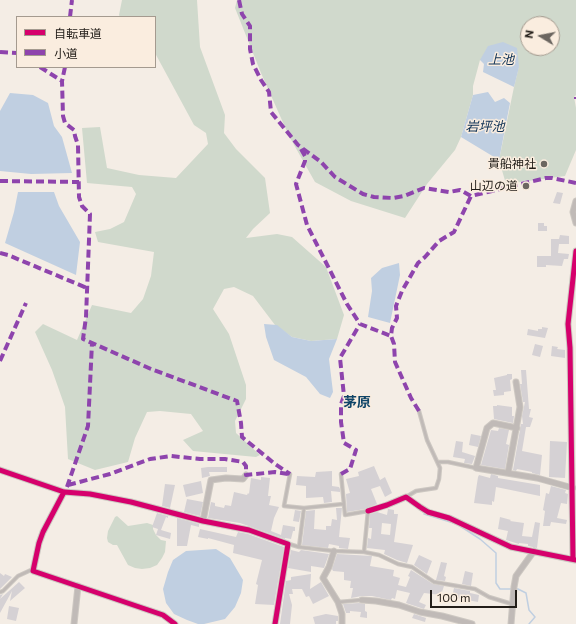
<!DOCTYPE html>
<meta charset="utf-8">
<style>
body{margin:0}
#map{position:relative;width:576px;height:624px;overflow:hidden;background:#f4ede5;font-family:Commissioner,"Noto Sans JP",sans-serif}
canvas{display:block}
.legend{position:absolute;left:16px;top:16px;width:140px;height:52px;box-sizing:border-box;background:#faeddf;border:1px solid #a49a8f;margin:0;padding:5px 7px;list-style:none;font-size:12px;color:#221d18}
.legend li{display:flex;align-items:center;gap:8px;height:20px}
.legend b{width:20px;border:1px solid #a49a8f}
.north{position:absolute;left:520px;top:16px;width:40px;height:40px;box-sizing:border-box;background:#faeddf;border:1px solid #a49a8f;border-radius:50%;rotate:280deg;font-size:11px;font-weight:700;line-height:16px;text-align:center;color:#221d18}
.north::after{content:'';display:block;margin:auto;width:14px;height:18px;background:#6c6660;clip-path:polygon(50% 0,100% 100%,50% 72%,0 100%)}
.scale{position:absolute;left:430px;top:590px;width:87px;height:18px;box-sizing:border-box;border:2px solid #221d18;border-top:0;padding-left:5px;font-size:12px;line-height:14px;white-space:nowrap;color:#221d18;-webkit-text-stroke:3px #faeddf;paint-order:stroke}
</style>
<div id="map">
<canvas width="576" height="624"></canvas>
<ul class="legend">
<li><b style="height:5px;background:#d6006c"></b>自転車道</li>
<li><b style="height:5px;background:#8e44ad"></b>小道</li>
</ul>
<div class="north">N</div>
<div class="scale">100 m</div>
</div>
<script>
const g = document.querySelector('canvas').getContext('2d');
g.lineJoin = 'round';
function fill(path, color) { g.fillStyle = color; g.fill(path, 'evenodd'); }
const poly = rows => new Path2D(rows.map(r => 'M' + r).join(''));
function stroke(path, color, width, dash) { g.strokeStyle = color; g.lineWidth = width; g.lineCap = dash ? 'butt' : 'round'; g.setLineDash(dash || []); g.stroke(path); }
function drawText(font, color, halo, rows, align = 'center') {
  g.font = font + ' Commissioner,"Noto Sans JP",sans-serif'; g.lineWidth = 3; g.setLineDash([]); g.textBaseline = 'middle'; g.strokeStyle = halo; g.fillStyle = color; for (const [text, x, y, turn = 0] of rows) {
    g.save(); g.translate(x, y); g.rotate((+turn || 0) * Math.PI / 180); g.textAlign = isNaN(turn) ? turn : align; if (halo) g.strokeText(text, 0, 0); g.fillText(text, 0, 0); g.restore();
  }
}
const green = poly([
 [122,0,197,0,200,47,225,115,224,133,236,149,265,178,270,213,253,229,246,238,277,234,292,237,326,267,344,315,337,339,311,341,292,337,275,325,253,296,234,287,224,289,213,309,229,334,246,385,246,399,235,421,236,433,260,455,256,457,193,451,183,440,203,431,191,414,160,411,147,412,135,438,128,462,95,470,68,459,65,407,52,370,35,332,43,324,77,340,92,305,131,313,143,299,151,276,154,252,98,242,95,232,110,229,124,222,136,194,132,187,87,183,82,128,100,127,107,168,139,175,176,178,208,144,206,133,194,125,155,53,155,17,120,17,119,15],
 [237,0,576,0,576,95,574,97,576,108,576,150,565,176,506,184,499,160,514,87,519,66,480,60,473,86,473,95,461,137,455,150,427,184,405,218,351,201,315,182,289,136,261,73,235,8],
 [528,24,552,24,552,48,528,48],
 [117,516,128,526,147,523,153,525,153,529,156,535,161,540,166,541,165,552,162,558,157,565,150,568,142,569,135,568,128,565,117,545,113,545,108,542,107,538,108,531,115,517]
]);
const water = poly([
 [503,42,517,48,519,67,514,87,483,72,484,64,480,60,488,46],
 [488,92,495,102,504,98,510,103,499,160,461,137,473,95],
 [10,93,33,95,48,103,54,126,62,137,72,173,31,174,0,171,0,111],
 [18,192,54,192,59,206,80,242,76,275,5,243,14,212],
 [399,263,400,275,390,323,368,317,372,291,371,278,382,268],
 [264,324,277,325,292,337,311,341,337,339,329,359,333,392,330,398,320,394,306,377,274,360,266,337],
 [216,549,230,558,243,580,241,593,235,607,225,619,204,624,198,624,187,620,174,614,166,603,163,589,168,572,173,560,186,551]
]);
const stream = poly([
 [424,514,457,524],
 [460,526,480,539,496,553,496,583,500,589,518,589,526,593,529,610,535,617,529,624]
]);
const building = poly([
 [557,192,563,193,560,204,553,203],
 [538,223,544,223,544,226,547,226,547,231,538,231],
 [560,235,569,236,569,244,559,244,558,253,569,254,568,259,564,259,562,266,546,265,546,267,537,267,537,256,551,256,551,239,559,239],
 [542,327,548,328,545,338,527,335,528,329,538,331,538,329,542,329],
 [535,344,543,346,540,357,532,355],
 [552,346,558,347,557,349,565,350,565,358,551,356],
 [521,370,526,370,529,409,531,409,529,417,533,418,530,427,526,427,522,451,542,455,540,475,532,473,532,472,517,469,516,471,513,470,521,424,523,424,522,416,525,402,523,402,520,384,522,384],
 [507,374,512,374,512,379,510,380,511,391,504,392,504,395,494,396,493,390,496,390,494,378,507,375],
 [497,405,512,407,512,416,514,416,513,423,494,419,493,406,497,406],
 [499,428,509,430,506,444,509,445,505,469,481,465,491,430,498,431],
 [471,434,481,436,478,447,469,445],
 [456,441,463,442,462,452,475,456,472,464,464,463,465,459,453,457],
 [550,441,567,442,565,478,549,477],
 [374,466,380,480,385,477,392,493,385,497,380,486,371,489,377,504,365,509,347,512,346,494,350,493,346,479,359,476,358,472],
 [208,467,227,467,227,472,209,472,210,476,202,478,201,468],
 [332,471,332,486,339,487,340,489,340,492,331,491,332,502,324,503,323,497,306,498,306,486,296,485,297,476,315,477,316,472],
 [491,474,498,476,498,478,540,485,540,496,496,487,494,502,492,501,492,505,474,503,478,477,479,475,490,478],
 [261,477,270,478,268,496,271,496,269,505,279,507,274,518,271,531,281,535,283,525,295,527,295,531,293,531,291,539,285,538,285,539,240,523,208,518,211,502,215,503,215,506,224,508,225,505,231,506,234,492,247,495,248,493,249,494,251,478,261,480],
 [201,481,203,493,186,497,183,485],
 [165,484,175,485,170,508,162,506],
 [551,486,566,490,565,493,568,494,567,504,561,503,557,518,567,520,566,524,551,522,550,526,543,526,545,511,543,510,546,493,549,494],
 [187,499,203,502,200,516,184,512],
 [336,508,342,508,339,537,350,538,348,549,339,548,339,546,329,544,328,548,302,545,306,511,315,510,314,529,326,530,326,526,331,526,332,519,337,520],
 [388,509,394,510,394,514,398,514,394,542,413,545,407,563,397,560,384,554,385,550,367,548,368,538,371,539,372,528,369,528,370,514,377,512,387,515],
 [382,523,391,524,390,535,381,534],
 [295,510,301,511,299,522,293,521],
 [157,513,168,516,168,518,166,517,161,530,171,533,170,539,156,535,158,529,152,527],
 [500,517,511,520,510,521,524,523,522,536,532,537,535,522,540,523,537,548,528,546,528,544,519,543,519,544,506,540,508,531,498,529],
 [177,518,199,524,199,527,191,525,187,546,177,546],
 [200,529,236,537,238,532,248,534,284,547,274,605,255,604,258,585,256,584,262,560,233,553,234,545,208,538,208,539,198,537],
 [291,550,299,552,301,550,329,554,324,568,311,566,311,572,288,568],
 [337,554,372,556,370,566,394,570,393,576,400,578,398,585,406,587,410,577,408,576,411,570,433,584,444,586,441,595,424,593,419,602,426,605,424,609,406,603,410,593,397,590,395,599,392,598,391,600,372,596,362,596,351,598,353,588,350,588,351,581,344,580,344,572,333,571,332,569],
 [419,555,432,561,427,574,414,565],
 [441,562,447,563,444,576,446,577,445,581,436,580],
 [465,571,473,573,471,586,462,584],
 [0,573,4,576,5,574,12,577,0,589],
 [311,574,310,589,321,582,329,596,313,604,309,596,306,597,302,589,292,589,293,594,289,594,292,605,290,624,280,624,286,581,291,580,291,577],
 [19,582,25,588,10,601,12,591,0,613,0,595,3,594,0,599],
 [454,588,470,591,470,593,479,595,478,602,452,597],
 [359,603,365,604,365,611,367,612,367,618,360,617,361,612,350,611,350,613,346,613,343,604],
 [9,606,19,608,16,621,7,619],
 [326,614,338,616,338,621,336,621,336,624,315,624,313,617],
 [414,614,426,618,425,622,412,618]
]);
const service = poly([
 [438,462,448,462,476,468],
 [290,474,284,506,304,508,343,504],
 [341,474,345,515,368,511,364,552],
 [406,497,416,491,436,488,439,479,440,468,427,440,419,411],
 [289,544,299,547,334,551,364,552,379,555,398,564,412,567,434,582,475,589,489,597,512,604],
 [299,547,304,508],
 [0,592,3,591,18,576,31,570,33,571],
 [339,602,361,600]
]);
const minor = poly([
 [576,201,573,212,576,223],
 [517,428,493,423,487,428,476,468,537,478,573,488],
 [0,470,64,492,90,494,131,502,203,521,249,530,288,544,275,624],
 [508,473,520,407,516,382],
 [64,492,43,532,39,543,33,571,163,615,175,624],
 [368,511,387,505,406,497,420,507,428,512,449,518,511,547,575,560],
 [203,521,211,480,226,478,243,479,246,475],
 [334,551,329,567,323,578,338,602,342,614,342,624],
 [573,559,570,348,568,324,576,251],
 [362,600,376,601,399,605,420,612,442,616,472,624],
 [74,624,78,586],
 [511,624,514,587,516,576,534,551]
]);
const quiet = poly([
 [239,0,242,14,250,26,250,49,253,64,261,80,269,92,271,112,298,145,321,162,335,177,363,194,374,197,393,198,404,196,424,188,449,192,460,190,471,196,546,178,552,178,576,183],
 [70,17,72,0],
 [0,52,17,53],
 [40,67,62,81],
 [65,67,62,81,63,116,65,123,74,130,75,136,78,145,79,197,82,206,90,214,86,317,83,339,151,369,237,401,241,423,242,437,275,464,290,474],
 [576,97,576,99],
 [301,149,305,156,305,161,296,184,307,225,347,304,360,324,391,336],
 [0,181,79,182],
 [0,253,8,255,87,288],
 [0,361,26,303],
 [419,411,411,398,395,362,394,344,391,336,392,328,397,318,396,306,402,291,418,263,425,257,439,241,454,232,471,196],
 [341,474,350,469,356,450,344,443,341,422,341,404,344,396,340,358,360,324],
 [68,485,110,474,150,459,171,456,200,459,225,459,243,462,246,466,246,475,275,472,288,474],
 [67,487,88,426,92,343]
]);
const cycleway = poly([
 [0,470,64,492,90,494,131,502,203,521,249,530,288,544,275,624],
 [64,492,43,532,39,543,33,571,163,615,175,624],
 [368,511,387,505,406,497,420,507,428,512,449,518,511,547,576,560],
 [573,559,570,348,568,324,576,251]
]);
const markers = [
 [544,164,4,"#6c6660"],
 [526,186,4,"#6c6660"]
];
const poiNames = [
 ["貴船神社",536,164],
 ["山辺の道",518,186]
];
const waterNames = [
 ["上池",501,60],
 ["岩坪池",485,127]
];
const quarterNames = [
 ["茅原",357,402]
];
fill(green, '#d0d9cc');
fill(water, '#c0cfe1');
stroke(stream, '#c0cfe1', 1.5);
fill(building, '#d5d1d4');
stroke(service, '#cdc8c2', 4.5);
stroke(minor, '#cdc8c2', 7);
stroke(service, '#c0bab7', 2.5);
stroke(minor, '#c0bab7', 5);
stroke(quiet, '#8e44ad', 4, [8, 4]);
stroke(cycleway, '#d6006c', 5);
for (const [x, y, r, color] of markers) { const dot = new Path2D(); dot.arc(x, y, r, 0, 2 * Math.PI); g.fillStyle = color; g.fill(dot); stroke(dot, '#faeddf', 1.5); }
drawText('12px', '#221d18', '#faeddf', poiNames, 'right');
drawText('italic 13px', '#0b2f54', '#faeddf', waterNames);
drawText('bold 14px', '#104567', '#faeddf', quarterNames);
</script>
